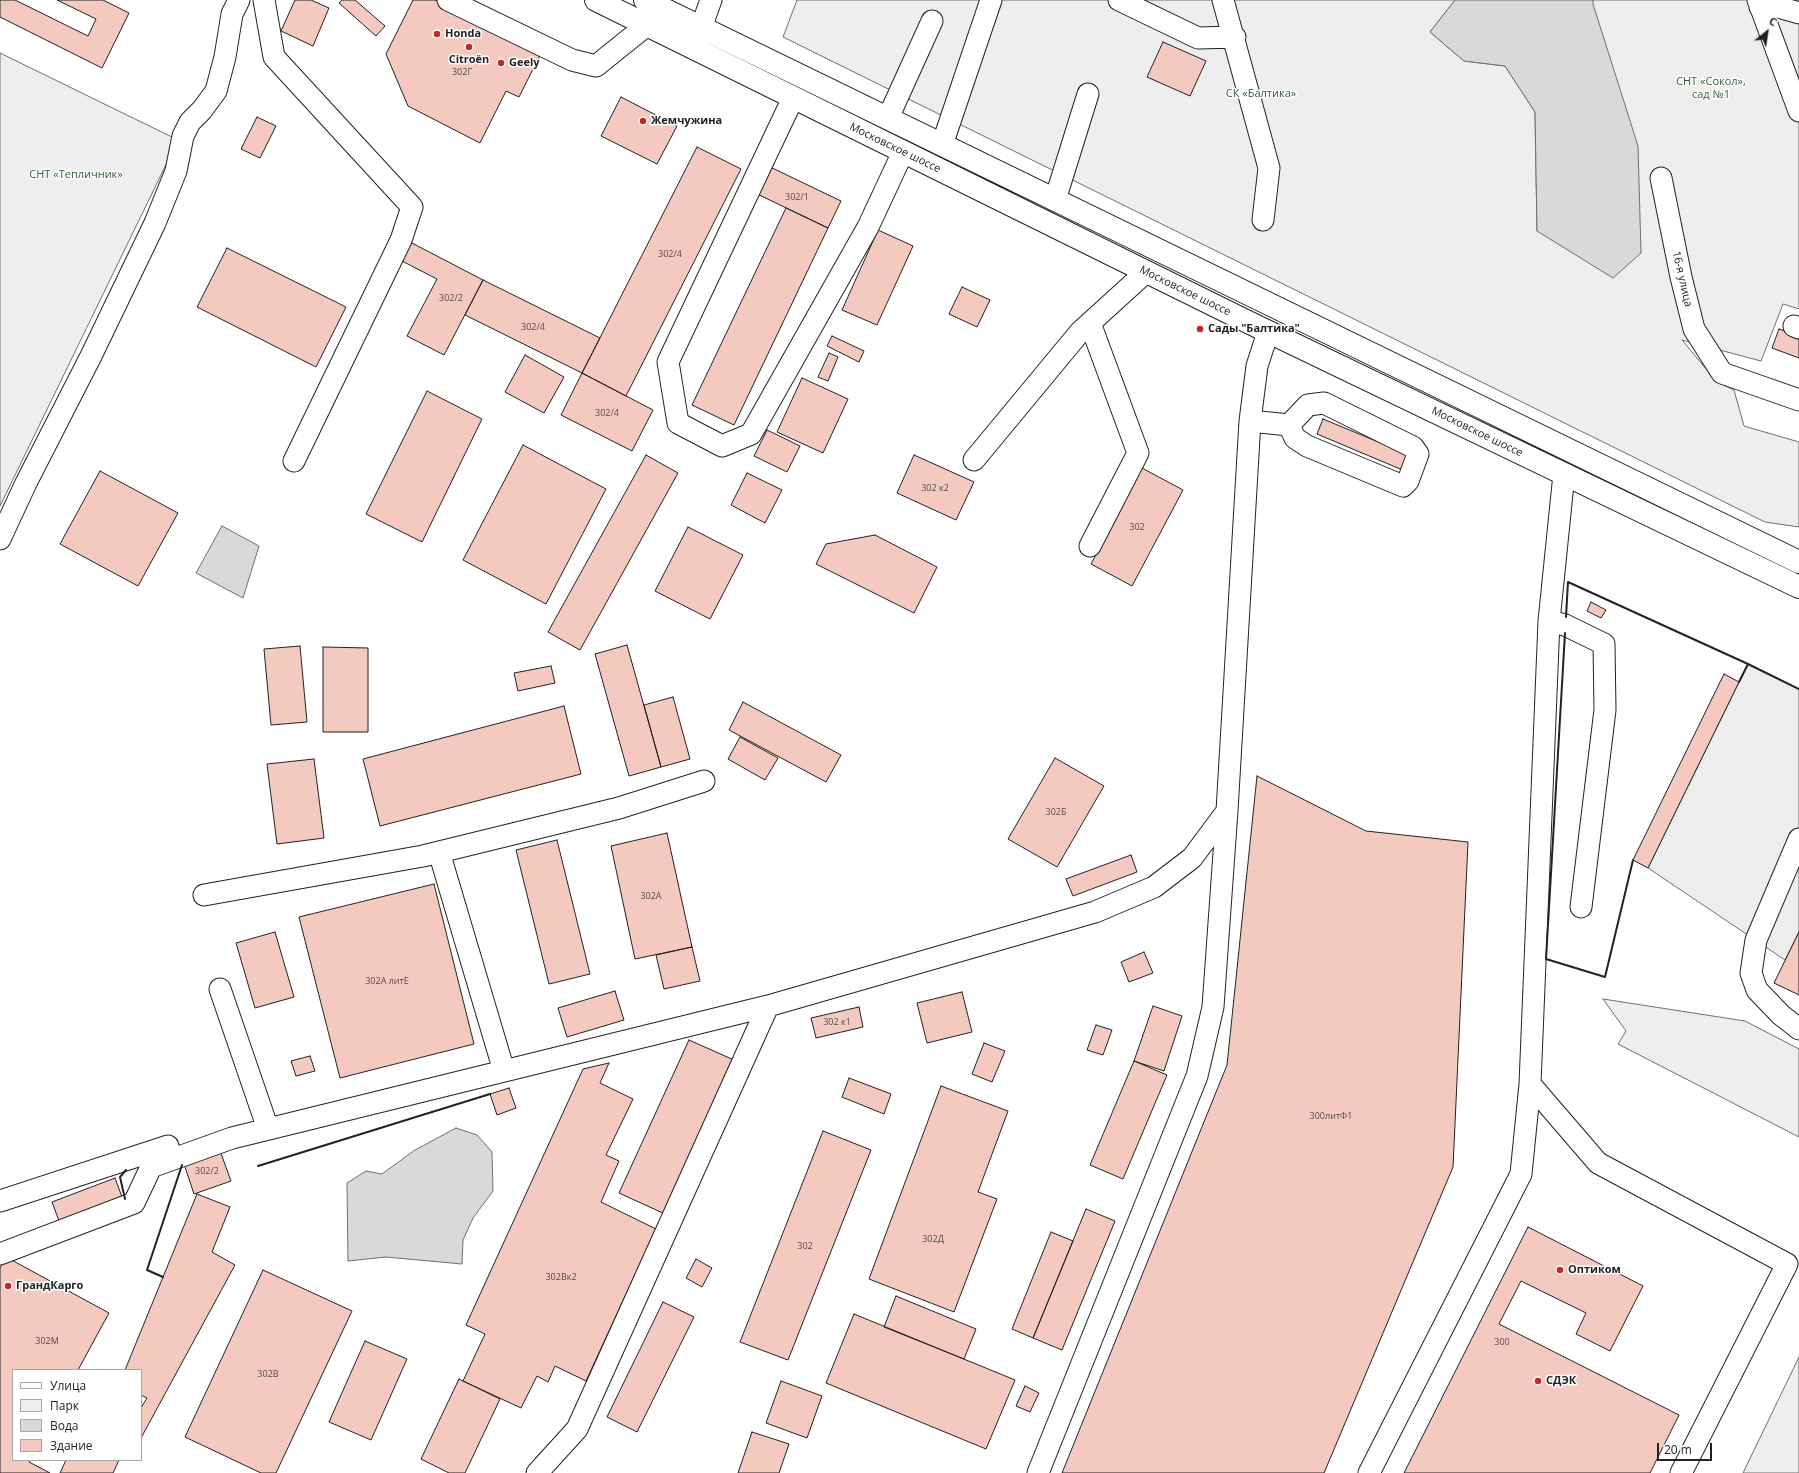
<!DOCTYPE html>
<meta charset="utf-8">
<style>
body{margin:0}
#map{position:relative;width:1799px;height:1473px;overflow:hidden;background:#fff;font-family:"Open Sans",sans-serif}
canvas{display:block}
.legend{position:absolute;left:12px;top:1369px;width:130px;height:92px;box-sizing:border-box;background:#fff;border:1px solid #a7a7a7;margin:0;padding:5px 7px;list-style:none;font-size:12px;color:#222}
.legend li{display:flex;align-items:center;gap:8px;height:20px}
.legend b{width:20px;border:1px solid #a7a7a7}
.north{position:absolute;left:1747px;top:12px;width:40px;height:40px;-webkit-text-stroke:3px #fff;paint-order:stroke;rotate:30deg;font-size:11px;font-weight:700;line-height:16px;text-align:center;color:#222}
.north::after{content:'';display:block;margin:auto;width:14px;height:18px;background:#222;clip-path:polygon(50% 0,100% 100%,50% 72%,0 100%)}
.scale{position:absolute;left:1657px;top:1443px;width:55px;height:18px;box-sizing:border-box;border:2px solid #222;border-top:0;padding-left:5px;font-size:12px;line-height:14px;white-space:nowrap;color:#222;-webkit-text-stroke:3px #fff;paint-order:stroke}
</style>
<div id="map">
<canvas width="1799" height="1473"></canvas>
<ul class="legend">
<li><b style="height:5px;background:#fff"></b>Улица</li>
<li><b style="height:11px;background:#eee"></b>Парк</li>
<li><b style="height:11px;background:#d9d9d9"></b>Вода</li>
<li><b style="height:11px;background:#f3c9c0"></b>Здание</li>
</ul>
<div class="north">С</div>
<div class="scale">20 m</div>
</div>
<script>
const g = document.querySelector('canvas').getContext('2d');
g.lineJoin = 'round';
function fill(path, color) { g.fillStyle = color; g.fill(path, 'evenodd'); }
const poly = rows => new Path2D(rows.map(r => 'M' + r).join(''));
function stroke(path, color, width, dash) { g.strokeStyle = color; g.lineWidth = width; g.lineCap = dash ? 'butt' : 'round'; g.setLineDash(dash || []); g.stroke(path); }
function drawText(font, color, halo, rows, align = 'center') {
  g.font = font + ' "Open Sans",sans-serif'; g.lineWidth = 3; g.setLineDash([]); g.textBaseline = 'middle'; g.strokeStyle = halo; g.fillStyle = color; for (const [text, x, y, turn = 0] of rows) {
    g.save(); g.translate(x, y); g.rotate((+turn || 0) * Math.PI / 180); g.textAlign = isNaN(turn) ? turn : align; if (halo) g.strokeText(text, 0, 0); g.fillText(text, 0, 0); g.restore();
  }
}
const green = poly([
 [797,0,1455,0,1430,32,1464,61,1505,66,1535,112,1537,231,1593,0,1799,0,1799,309,1783,304,1761,361,1682,340,1717,382,1734,390,1744,426,1799,442,1799,527,1765,522,783,37,797,0],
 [0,53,178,140,0,506,0,53],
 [1603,999,1745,1021,1799,1049,1799,1137,1618,1044,1626,1031,1603,999],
 [1799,1357,1799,1473,1743,1473,1799,1357]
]);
const parking = poly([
 [1748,664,1799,689,1799,932,1785,960,1648,868,1748,664]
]);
const water = poly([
 [1455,0,1593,0,1593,4,1638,146,1641,253,1613,278,1537,231,1535,112,1505,66,1464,61,1430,32,1455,0],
 [222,526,259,546,243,598,196,573,222,526],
 [456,1128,477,1135,492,1152,493,1191,473,1218,463,1240,462,1264,386,1257,348,1261,347,1183,366,1171,382,1174,415,1150,456,1128]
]);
const building = poly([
 [0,0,15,0,88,36,96,19,57,0,103,0,129,13,102,68,0,17,0,0],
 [295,0,311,0,329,8,313,46,281,31,295,0],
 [342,0,355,0,385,26,376,36,339,3,342,0],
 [413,0,435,0,541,53,519,97,506,91,480,143,408,106,386,54,413,0],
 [1163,42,1206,61,1190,96,1147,77,1163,42],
 [621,97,677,126,657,164,601,136,621,97],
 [257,117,276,126,260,158,241,149,257,117],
 [697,147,741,169,626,396,582,373,697,147],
 [766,165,841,201,828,228,753,192,766,165],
 [786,208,828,228,734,425,692,405,786,208],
 [878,230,913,246,877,325,842,310,878,230],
 [410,242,483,280,444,355,407,336,437,279,400,260,410,242],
 [227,248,346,307,316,367,197,307,227,248],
 [483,280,600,338,582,373,465,315,483,280],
 [962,287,990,300,977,327,949,314,962,287],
 [1779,329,1799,336,1799,358,1772,348,1779,329],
 [832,336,864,351,859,362,827,346,832,336],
 [829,353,838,357,828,381,818,377,829,353],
 [525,355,564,377,544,413,505,392,525,355],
 [582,373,653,410,632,451,561,415,582,373],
 [802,378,848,399,823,453,777,432,802,378],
 [427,391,482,419,422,542,366,514,427,391],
 [1323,419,1412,456,1405,471,1317,434,1323,419],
 [767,430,800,446,787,472,754,456,767,430],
 [523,445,606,489,546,604,463,560,523,445],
 [646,455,678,473,580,650,548,632,646,455],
 [914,455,974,482,956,520,897,493,914,455],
 [1142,468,1183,490,1132,586,1091,564,1142,468],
 [100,471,178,513,138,586,60,544,100,471],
 [747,473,782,490,765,523,731,505,747,473],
 [688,527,743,555,710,619,655,591,688,527],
 [875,535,937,567,914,613,816,564,826,544,875,535],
 [1591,602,1606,610,1601,618,1587,611,1591,602],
 [627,645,661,767,629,776,595,654,627,645],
 [300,646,307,722,271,725,264,649,300,646],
 [323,647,368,648,368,732,323,732,323,647],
 [551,666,555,683,518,691,514,673,551,666],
 [1724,674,1739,682,1648,868,1633,860,1724,674],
 [673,697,690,759,661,767,644,705,673,697],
 [743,702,841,755,826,782,729,730,743,702],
 [564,706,581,774,380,826,363,759,564,706],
 [740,737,778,758,765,780,728,759,740,737],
 [1055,758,1104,786,1057,867,1008,839,1055,758],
 [314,759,324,838,277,844,267,764,314,759],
 [1257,776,1366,831,1468,842,1453,1167,1324,1473,1062,1473,1227,1065,1257,776],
 [667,833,692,947,635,959,611,846,667,833],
 [557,840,590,974,549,984,516,850,557,840],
 [1131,855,1137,872,1073,896,1066,879,1131,855],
 [434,884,474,1044,340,1078,299,917,434,884],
 [275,932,294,997,255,1008,236,943,275,932],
 [1799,932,1799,995,1774,983,1799,932],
 [692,947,700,981,664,989,656,955,692,947],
 [1144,952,1153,973,1129,982,1121,962,1144,952],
 [615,991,624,1020,567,1037,558,1008,615,991],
 [962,992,972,1032,927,1043,917,1003,962,992],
 [1153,1006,1182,1016,1164,1071,1134,1061,1153,1006],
 [859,1007,863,1027,816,1038,811,1018,859,1007],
 [1096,1025,1112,1030,1103,1055,1087,1050,1096,1025],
 [689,1040,734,1060,665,1214,619,1193,689,1040],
 [984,1043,1005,1051,992,1082,972,1074,984,1043],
 [310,1056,315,1071,296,1076,291,1061,310,1056],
 [1134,1061,1167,1075,1123,1179,1090,1165,1134,1061],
 [609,1063,600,1083,633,1099,606,1155,619,1161,601,1202,656,1229,586,1381,555,1366,548,1382,537,1376,521,1408,463,1381,485,1334,466,1325,583,1069,609,1063],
 [849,1078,891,1094,884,1114,842,1097,849,1078],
 [941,1086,1008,1111,978,1192,997,1199,954,1312,869,1279,941,1086],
 [509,1088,516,1108,497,1115,490,1094,509,1088],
 [823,1131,871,1150,788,1360,740,1342,823,1131],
 [219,1148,231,1181,194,1194,183,1161,219,1148],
 [115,1178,122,1197,59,1221,52,1202,115,1178],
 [197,1194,230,1207,212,1252,235,1265,141,1438,141,1408,147,1398,141,1395,141,1370,125,1370,197,1194],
 [1086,1209,1115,1221,1062,1350,1033,1338,1086,1209],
 [1528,1227,1643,1286,1610,1351,1576,1334,1586,1313,1521,1281,1499,1324,1679,1415,1650,1473,1404,1473,1528,1227],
 [1051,1232,1073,1241,1033,1338,1012,1329,1051,1232],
 [6,1257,109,1313,78,1370,13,1370,13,1460,30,1460,29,1462,50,1473,0,1473,0,1268,6,1257],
 [696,1259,712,1268,702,1287,686,1278,696,1259],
 [263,1270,352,1311,276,1473,261,1473,185,1437,263,1270],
 [896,1296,976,1329,964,1359,884,1327,896,1296],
 [663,1302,694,1317,637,1432,607,1417,663,1302],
 [854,1314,1015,1380,986,1449,826,1383,854,1314],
 [365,1341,407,1359,371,1440,329,1422,365,1341],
 [459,1379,500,1399,465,1473,449,1473,421,1459,459,1379],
 [781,1381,822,1396,807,1438,766,1423,781,1381],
 [1025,1386,1039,1393,1030,1412,1016,1406,1025,1386],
 [752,1432,789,1444,779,1473,738,1473,752,1432],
 [66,1460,119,1460,113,1473,60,1473,66,1460]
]);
const minor = poly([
 [264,0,274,57,412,207,401,240,294,461],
 [448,0,572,60,596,66,647,25],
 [1119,0,1198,38,1235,37],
 [1223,0,1269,168,1263,220],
 [1758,0,1799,111],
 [1760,7,1771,5,1799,13],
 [701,28,711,0],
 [793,98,668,362,678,423,722,446,751,434,868,227,903,152],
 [888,118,932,21],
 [942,145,991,0],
 [1661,178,1681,277,1694,329,1722,373,1799,400],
 [1055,200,1088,94],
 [1794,326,1799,328],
 [1324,403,1413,447,1418,454,1408,481,1403,486,1307,446,1295,438,1289,425,1308,405,1324,403],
 [1250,421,1289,425],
 [974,460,1080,332,1146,272],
 [0,539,26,483,91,356,155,223,176,171,183,136,190,122,202,110,216,91,225,57,232,14,239,0],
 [1090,546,1138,453,1090,323],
 [1549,621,1565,625,1604,644,1605,710,1581,907],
 [1799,839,1756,940,1751,973,1757,990,1781,1015,1799,1029],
 [439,852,504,1071],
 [204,895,423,856,619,808,704,781],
 [220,989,268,1129],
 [1530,1084,1598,1163,1787,1264,1681,1473],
 [0,1201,168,1146],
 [0,1254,134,1203,151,1167,232,1138,768,1006,1095,912,1154,887,1192,858,1227,811],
 [537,1473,577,1429,768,1006],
 [1038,1473,1197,1076,1213,1007,1227,811,1250,421,1257,366,1268,332],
 [1369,1473,1521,1174,1530,1084,1549,621,1564,474]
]);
const major = poly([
 [596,0,1248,322,1799,587],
 [645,0,1799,562]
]);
const wall = poly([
 [1566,617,1568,582,1748,664],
 [1565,633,1546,959,1605,977,1633,860],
 [1739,682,1748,664,1799,689],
 [258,1166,490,1094],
 [125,1199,120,1177,126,1170],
 [163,1277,147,1270,182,1165]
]);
const markers = [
 [437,34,4,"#c62828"],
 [469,47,4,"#c62828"],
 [501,63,4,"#c62828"],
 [643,121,4,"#c62828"],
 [1200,329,4,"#c62828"],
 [1560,1270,4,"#c62828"],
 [8,1286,4,"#c62828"],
 [1538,1381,4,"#c62828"]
];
const numberNames = [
 ["302Г",462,72],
 ["302/1",797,197],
 ["302/4",670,254],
 ["302/2",451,298],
 ["302/4",533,327],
 ["302/4",607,413],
 ["302 к2",935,488],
 ["302",1137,527],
 ["302Б",1056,812],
 ["302А",651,896],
 ["302А литЕ",387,981],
 ["302 к1",837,1022],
 ["300литФ1",1331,1116],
 ["302/2",207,1171],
 ["302Д",933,1239],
 ["302",805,1246],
 ["302Вк2",561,1277],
 ["302М",47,1341],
 ["300",1502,1342],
 ["302В",268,1374]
];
const poiNames = [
 ["Honda",445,34],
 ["Citroën",469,60,"center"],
 ["Geely",509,63],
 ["Жемчужина",651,121],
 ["Сады \"Балтика\"",1208,329],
 ["Оптиком",1568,1270],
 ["ГрандКарго",16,1286],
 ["СДЭК",1546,1381]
];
const parkNames = [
 ["СНТ «Сокол»,",1711,82],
 ["сад №1",1711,95],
 ["СК «Балтика»",1261,94],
 ["СНТ «Тепличник»",76,175]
];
const streetNames = [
 ["Московское шоссе",895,148,26],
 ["16-я улица",1682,279,77],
 ["Московское шоссе",1185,291,26],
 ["Московское шоссе",1477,432,26]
];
fill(green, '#eee');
stroke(green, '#6f6f6f', 1);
fill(parking, '#ededed');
stroke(parking, '#6f6f6f', 1);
fill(water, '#d9d9d9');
stroke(water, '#6f6f6f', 1);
fill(building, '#f3c9c0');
stroke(building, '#222', 1);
stroke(minor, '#222', 23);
stroke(major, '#222', 24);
stroke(minor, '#fff', 21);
stroke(major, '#fff', 22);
stroke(wall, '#222', 2);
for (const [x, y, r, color] of markers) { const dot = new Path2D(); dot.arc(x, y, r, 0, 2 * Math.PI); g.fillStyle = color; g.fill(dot); stroke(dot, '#fff', 1.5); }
drawText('9px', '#564c4a', null, numberNames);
drawText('bold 11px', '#222', '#fff', poiNames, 'left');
drawText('11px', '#2f5e38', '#fff', parkNames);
drawText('11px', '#222', '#fff', streetNames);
</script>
